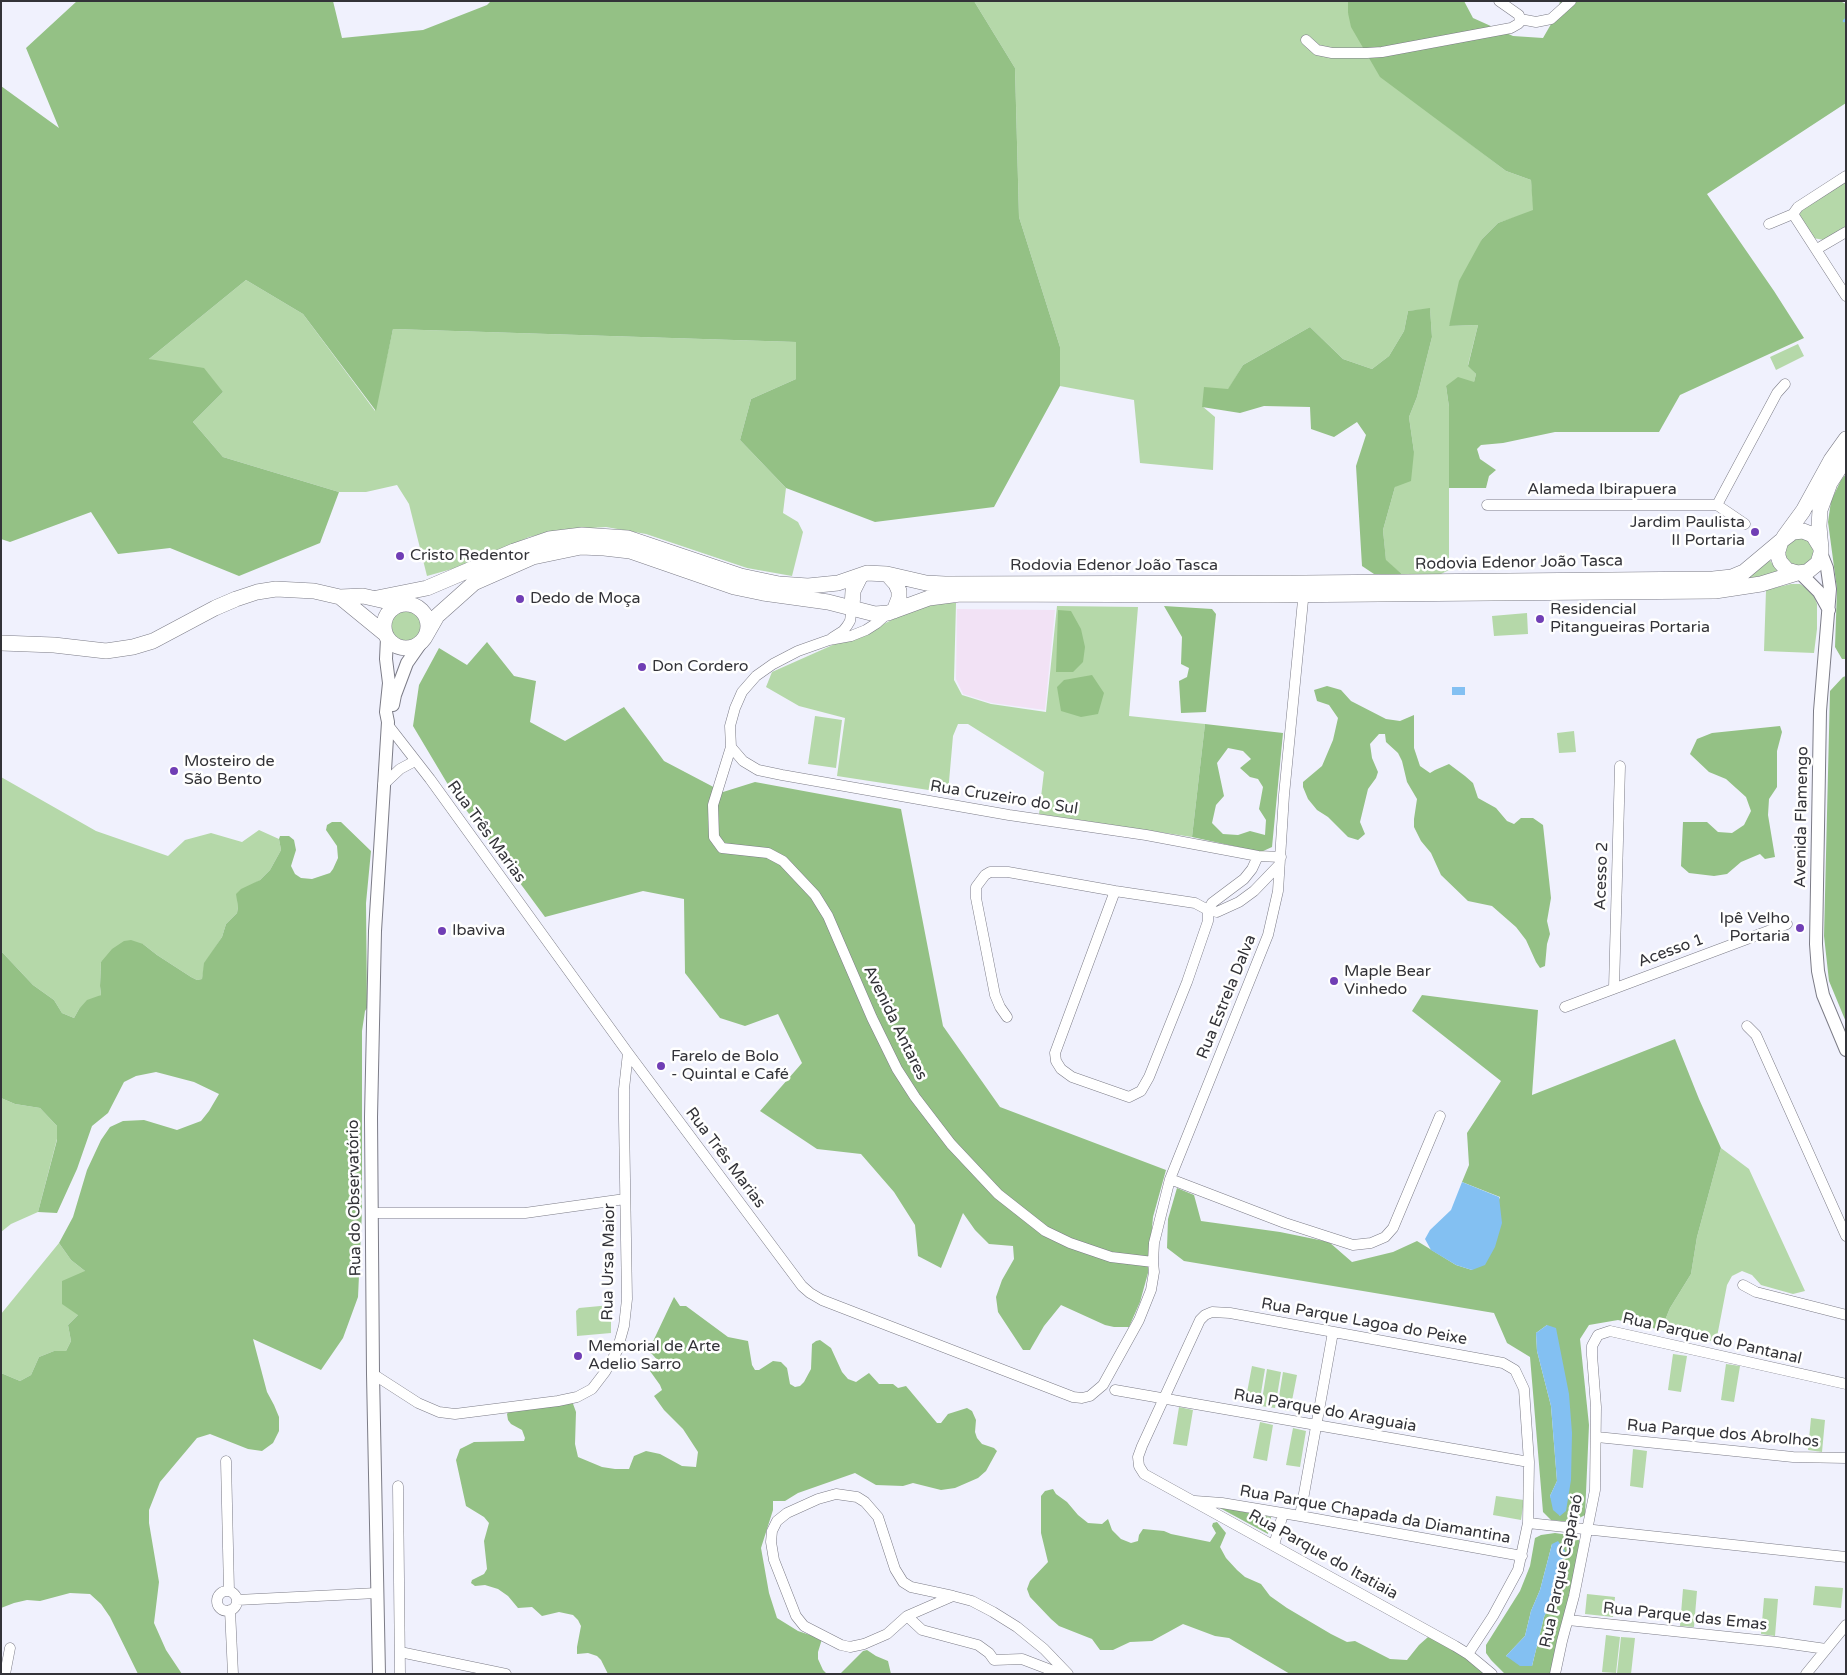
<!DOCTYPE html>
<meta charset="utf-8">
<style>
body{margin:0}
#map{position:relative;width:1847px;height:1675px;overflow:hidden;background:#f0f1fd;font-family:"Varela Round",sans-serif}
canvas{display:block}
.frame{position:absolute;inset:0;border:2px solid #333338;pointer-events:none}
</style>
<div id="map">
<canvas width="1847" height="1675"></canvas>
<div class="frame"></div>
</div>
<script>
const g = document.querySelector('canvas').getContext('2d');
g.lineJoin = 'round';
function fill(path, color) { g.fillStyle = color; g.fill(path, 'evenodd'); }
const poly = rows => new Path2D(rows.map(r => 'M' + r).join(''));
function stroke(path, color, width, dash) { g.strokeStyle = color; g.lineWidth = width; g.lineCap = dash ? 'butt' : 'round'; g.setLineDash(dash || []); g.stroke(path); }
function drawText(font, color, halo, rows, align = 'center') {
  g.font = font + ' "Varela Round",sans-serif'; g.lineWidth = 5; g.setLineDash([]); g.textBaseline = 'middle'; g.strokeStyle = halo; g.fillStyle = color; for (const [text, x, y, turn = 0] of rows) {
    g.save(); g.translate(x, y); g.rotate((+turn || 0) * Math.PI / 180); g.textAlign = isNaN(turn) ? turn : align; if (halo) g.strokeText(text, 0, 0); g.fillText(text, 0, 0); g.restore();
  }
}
const industrial = poly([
 [957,609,1055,610,1045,710,992,703,963,694,956,679]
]);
const green = poly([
 [974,1,1348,1,1348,13,1444,124,1506,171,1531,180,1534,211,1498,223,1482,239,1449,326,1478,325,1468,365,1476,374,1474,382,1446,386,1449,407,1449,570,1441,574,1403,575,1386,561,1383,530,1395,487,1414,452,1409,417,1417,397,1432,337,1430,309,1408,311,1404,331,1389,356,1372,369,1343,359,1310,327,1243,365,1228,390,1202,406,1215,417,1213,470,1140,463,1134,400,1060,386,1060,347,1019,217,1015,68],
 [1846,180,1846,228,1824,240,1813,238,1800,218,1800,213,1803,209],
 [246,280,303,314,375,411,393,329,796,342,796,379,751,399,740,440,786,488,783,513,798,522,803,532,792,576,747,568,646,534,606,527,561,530,529,537,466,565,427,576,409,504,397,485,366,492,339,492,223,457,193,422,223,392,149,359],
 [1798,344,1804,356,1776,370,1770,357],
 [1807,537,1817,552,1806,568,1788,565,1783,546,1790,538],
 [1769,559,1779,573,1764,578,1719,584,1758,570],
 [1791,584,1800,584,1808,589,1814,596,1817,604,1817,629,1814,653,1764,651,1766,590],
 [945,601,956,603,954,680,962,695,991,704,1046,712,1057,606,1138,607,1129,716,1205,724,1192,837,1039,814,1044,772,968,724,958,724,953,736,948,793,837,776,845,718,799,706,766,687,772,672,835,644,868,632,909,611],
 '389 626a17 17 0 1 1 34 0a17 17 0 1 1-34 0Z',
 [1527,613,1528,634,1494,636,1492,616],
 [815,716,842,720,836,768,808,764],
 [1574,731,1576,752,1559,753,1557,733],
 [1,777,96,831,168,856,185,840,211,833,242,842,259,830,279,839,281,850,270,870,260,880,237,894,238,907,237,913,226,924,222,937,205,963,202,979,197,980,191,977,157,955,143,944,101,962,100,986,101,995,79,1009,74,1018,62,1013,54,1000,33,985,1,951],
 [1,1098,15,1104,40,1108,57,1126,57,1139,38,1212,11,1224,1,1232],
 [1721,1148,1749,1169,1805,1291,1793,1294,1761,1285,1752,1275,1742,1271,1732,1276,1727,1285,1716,1342,1661,1330,1670,1308,1691,1274,1697,1237],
 [59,1243,71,1260,85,1271,78,1315,68,1325,71,1341,66,1351,54,1351,39,1357,31,1375,20,1381,1,1373,1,1314],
 [611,1305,611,1333,577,1336,576,1311,579,1308],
 [1673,1354,1687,1356,1681,1392,1668,1390],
 [1726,1364,1740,1366,1734,1402,1721,1400],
 [1252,1366,1265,1369,1259,1405,1245,1403],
 [1267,1369,1281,1372,1275,1408,1261,1406],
 [1283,1372,1297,1375,1290,1411,1277,1409],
 [1179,1407,1193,1410,1187,1446,1173,1444],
 [1811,1418,1825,1420,1822,1452,1808,1450],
 [1260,1422,1273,1425,1267,1461,1253,1458],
 [1293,1428,1306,1431,1300,1467,1286,1465],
 [1633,1449,1647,1451,1643,1488,1630,1486],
 [1496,1496,1524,1500,1521,1520,1493,1515],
 [1815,1586,1843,1588,1841,1608,1813,1605],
 [1683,1589,1697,1591,1694,1627,1680,1626],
 [1587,1594,1615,1597,1613,1617,1585,1614],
 [1764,1598,1778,1599,1775,1636,1761,1634],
 [1606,1635,1620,1637,1616,1673,1602,1672],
 [1621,1637,1635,1638,1631,1674,1617,1673]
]);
const forest = poly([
 [77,1,333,1,342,38,423,30,487,5,491,1,974,1,1015,68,1019,217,1060,347,1060,386,994,507,875,522,786,488,740,440,751,399,796,379,796,342,393,329,376,411,303,314,246,280,149,359,204,368,223,392,193,422,223,457,339,492,320,543,239,576,170,548,118,554,91,512,10,542,1,539,1,86,59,128,26,48],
 [1348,1,1464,1,1473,18,1513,36,1543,38,1558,12,1560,1,1840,1,1846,4,1846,103,1707,194,1774,291,1804,338,1680,395,1659,432,1555,432,1503,443,1481,445,1477,449,1480,459,1496,470,1489,476,1486,488,1449,488,1449,407,1446,386,1458,377,1474,382,1476,374,1468,366,1478,325,1449,326,1459,281,1482,239,1498,223,1533,210,1531,180,1506,171,1380,77,1351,27,1348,13],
 [1430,308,1432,337,1417,397,1409,417,1414,452,1411,481,1395,487,1383,530,1386,560,1403,575,1374,574,1362,566,1356,466,1366,435,1357,422,1334,437,1311,429,1310,407,1264,406,1240,413,1202,407,1204,387,1228,389,1243,365,1310,327,1343,359,1372,369,1389,356,1404,331,1408,311],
 [1846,474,1846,659,1842,659,1835,647,1837,589,1828,522,1831,501,1841,480],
 [1164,606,1212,609,1216,614,1206,712,1181,713,1179,681,1187,677,1189,668,1181,664,1182,637],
 [1058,610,1071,611,1081,629,1085,647,1083,662,1073,672,1056,672],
 [487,642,514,676,536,681,530,722,565,741,624,707,664,761,723,792,755,782,901,809,943,1026,1000,1107,1166,1170,1153,1217,1148,1273,1140,1302,1129,1327,1114,1327,1105,1325,1061,1305,1044,1326,1030,1350,1023,1350,998,1312,996,1297,1002,1280,1014,1259,1013,1246,989,1244,975,1230,963,1213,941,1268,918,1256,915,1225,894,1192,861,1154,817,1149,760,1111,802,1063,778,1014,745,1026,720,1018,685,973,684,899,643,891,545,917,450,788,413,726,419,685,439,648,467,665],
 [1092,675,1104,693,1098,714,1081,717,1061,711,1057,687,1064,680],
 [1846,676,1846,1022,1829,981,1824,936,1830,691,1843,677],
 [1327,686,1341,690,1351,701,1386,719,1400,721,1414,715,1414,748,1420,766,1430,773,1435,770,1449,764,1465,776,1473,783,1478,798,1496,808,1507,821,1514,824,1521,818,1533,818,1543,825,1551,898,1547,921,1550,934,1547,944,1545,966,1540,968,1536,962,1526,940,1516,927,1492,906,1468,901,1441,875,1431,853,1421,841,1414,827,1414,819,1417,799,1407,782,1402,761,1398,753,1386,742,1385,734,1379,734,1370,744,1372,758,1378,772,1376,778,1368,789,1360,822,1365,834,1358,840,1348,837,1328,817,1317,810,1308,799,1303,787,1303,782,1322,766,1333,740,1338,718,1329,705,1317,701,1314,690],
 [1205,724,1283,733,1272,847,1261,852,1192,837],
 [1228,748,1243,751,1251,759,1240,768,1250,777,1258,779,1263,787,1259,809,1266,820,1265,835,1250,831,1238,835,1223,834,1212,823,1216,805,1224,796,1217,763],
 [1780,726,1782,732,1777,751,1777,787,1769,799,1768,815,1775,857,1765,859,1760,854,1741,862,1727,874,1714,876,1689,873,1681,866,1683,822,1707,822,1718,832,1732,833,1744,825,1751,811,1746,797,1726,779,1709,772,1690,754,1697,739,1712,733],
 [332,822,341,822,371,851,366,903,367,1008,365,1011,362,1031,362,1211,358,1297,343,1338,321,1370,253,1339,267,1392,274,1405,279,1417,279,1431,273,1443,262,1451,248,1449,210,1434,197,1438,160,1482,149,1510,149,1523,159,1582,154,1623,166,1650,182,1674,138,1674,110,1617,101,1604,90,1594,70,1593,40,1601,27,1600,14,1603,1,1608,1,1373,20,1381,31,1375,39,1357,54,1351,66,1351,71,1341,68,1325,78,1315,62,1304,62,1281,85,1271,71,1260,59,1243,73,1217,87,1170,101,1140,110,1127,123,1121,144,1120,177,1130,201,1121,209,1111,219,1094,194,1082,156,1072,136,1076,124,1082,108,1113,92,1126,77,1169,57,1213,38,1212,57,1140,57,1126,40,1108,15,1104,1,1098,1,951,33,985,54,1000,62,1013,74,1018,79,1009,87,1000,101,995,100,986,101,962,112,949,124,941,131,940,143,944,157,955,191,977,197,980,202,979,204,963,222,937,226,924,237,913,238,907,236,894,241,889,260,880,270,870,281,850,279,839,280,836,289,836,294,840,296,850,291,866,295,874,301,878,312,879,330,873,333,869,338,858,337,846,326,830,327,825],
 [1422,995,1538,1010,1532,1095,1675,1039,1699,1099,1721,1148,1697,1237,1691,1274,1670,1308,1661,1330,1618,1320,1589,1325,1580,1339,1589,1425,1585,1515,1572,1522,1551,1520,1543,1512,1530,1357,1507,1343,1494,1313,1184,1261,1167,1248,1168,1219,1177,1188,1194,1195,1201,1221,1280,1232,1329,1242,1352,1262,1393,1252,1417,1241,1456,1265,1472,1270,1500,1197,1462,1182,1469,1165,1467,1133,1501,1081,1412,1011],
 [1547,1325,1560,1516,1550,1496,1557,1481,1551,1406,1537,1351,1536,1333],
 [674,1297,680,1306,686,1306,728,1337,748,1341,752,1365,755,1370,759,1370,773,1361,781,1362,787,1368,790,1384,795,1387,800,1386,804,1382,811,1369,812,1344,816,1341,820,1340,831,1348,842,1372,848,1379,856,1382,869,1373,879,1384,893,1384,898,1388,906,1386,937,1423,941,1423,948,1414,967,1408,972,1411,976,1420,975,1432,977,1438,982,1444,994,1448,997,1451,986,1471,978,1478,955,1488,941,1490,913,1483,903,1486,876,1485,855,1473,798,1493,785,1501,773,1501,773,1510,761,1548,769,1593,777,1618,798,1631,822,1639,818,1652,818,1659,823,1670,826,1673,841,1673,863,1651,867,1650,876,1656,888,1661,891,1674,608,1674,601,1660,597,1656,588,1653,577,1654,577,1647,581,1626,578,1620,573,1615,559,1612,542,1616,532,1607,518,1608,508,1596,498,1589,485,1585,475,1586,471,1583,472,1580,484,1574,487,1569,484,1541,489,1523,484,1517,466,1506,456,1460,460,1449,474,1442,524,1441,525,1438,522,1430,511,1424,508,1420,507,1414,510,1409,572,1401,576,1412,575,1444,578,1457,602,1467,615,1469,629,1469,634,1456,646,1451,660,1454,682,1466,696,1467,698,1452,683,1429,664,1410,654,1396,662,1390,660,1385,650,1371,651,1369,659,1369,659,1362,652,1354,648,1352],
 [1053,1489,1056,1494,1067,1502,1078,1515,1088,1523,1102,1524,1108,1519,1112,1530,1121,1539,1131,1543,1138,1541,1139,1535,1143,1529,1164,1531,1171,1534,1210,1542,1216,1533,1212,1526,1213,1523,1217,1522,1226,1533,1220,1547,1226,1558,1237,1570,1245,1577,1261,1584,1270,1596,1287,1608,1331,1634,1347,1642,1355,1641,1390,1659,1407,1660,1419,1645,1428,1637,1440,1641,1489,1674,1290,1674,1229,1638,1215,1636,1183,1624,1152,1641,1130,1642,1113,1650,1100,1650,1092,1639,1059,1626,1051,1619,1030,1597,1027,1589,1030,1581,1048,1562,1041,1533,1041,1496,1045,1491],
 [1218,1507,1271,1517,1268,1534],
 [1555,1533,1576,1536,1583,1546,1553,1674,1505,1674,1491,1660,1486,1653,1486,1645,1520,1591,1530,1566,1535,1538,1541,1535],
 [1552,1544,1555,1594,1544,1617,1532,1666,1506,1656,1525,1636,1531,1611,1540,1590]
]);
const water = poly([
 [1452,687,1465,687,1465,695,1452,695],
 [1462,1182,1499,1197,1502,1223,1495,1247,1485,1265,1472,1270,1456,1265,1431,1250,1425,1239,1430,1230,1451,1210],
 [1547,1325,1556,1328,1569,1394,1572,1433,1571,1480,1566,1511,1560,1516,1553,1510,1550,1496,1557,1481,1551,1406,1537,1351,1536,1333],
 [1558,1541,1565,1551,1555,1594,1544,1617,1532,1666,1520,1666,1506,1656,1525,1636,1531,1611,1540,1590,1552,1544]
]);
const stream = poly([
 [1844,21,1846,19]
]);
const minor = poly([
 [1520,19,1536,22,1551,19,1571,1],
 [1306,40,1317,50,1332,53,1367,53,1382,52,1511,28,1518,24,1520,22,1519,15,1499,1],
 [1793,214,1846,296],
 [1769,224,1793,214,1798,207,1846,176],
 [1817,249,1846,232],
 [1487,505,1717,505],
 [1717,505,1777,393,1785,384],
 [1717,505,1745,524],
 [888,613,877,623,866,630,851,636,829,640,798,651,773,664,756,676,742,692,735,708,730,726,731,747,713,805,714,837,722,848,768,853,783,861,815,895,828,916,872,1018,897,1069,915,1097,951,1144,998,1194,1045,1231,1070,1243,1111,1257,1153,1262],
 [832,638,843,631,847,626,850,621,852,607],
 [388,725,430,779,628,1053,802,1286,810,1293,822,1300,1073,1397,1082,1398,1090,1396,1103,1385,1139,1320,1151,1290,1154,1272,1153,1262,1154,1243,1170,1179,1268,935,1278,891,1284,795,1304,590],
 [731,747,743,761,758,770,782,775,1009,815,1146,835,1258,856,1281,857],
 [383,785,400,769,415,761],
 [1115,891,1055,1053,1056,1061,1061,1069,1072,1077,1129,1097,1141,1091,1149,1077,1187,982,1208,921,1208,910,1212,903,1244,879,1252,869,1258,856],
 [1614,988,1620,766],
 [1565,1007,1787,924],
 [1007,1017,1000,1007,995,995,976,898,976,887,985,875,990,872,1008,872,1115,891,1195,903,1208,910,1217,912,1239,902,1254,891,1279,865],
 [1747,1026,1756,1035,1846,1236],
 [1170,1179,1285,1223,1353,1245,1371,1243,1385,1237,1393,1228,1440,1116],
 [372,1213,525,1213,625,1199],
 [1743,1285,1756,1292,1846,1315],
 [373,1374,418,1403,439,1412,455,1414,558,1401,577,1397,592,1389,605,1372,617,1351,624,1326,627,1299,624,1119,624,1089,628,1053],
 [1115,1390,1529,1462],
 [1597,1437,1793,1457,1846,1458],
 [226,1461,229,1591],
 [398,1486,400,1674],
 [1195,1501,1222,1503,1300,1516,1522,1556],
 [1300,1516,1333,1332],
 [1528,1523,1846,1557],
 [1274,1545,1283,1514],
 '217 1601a10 10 0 1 1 20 0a10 10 0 1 1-20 0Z',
 [953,1596,907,1616,887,1634,864,1644,850,1647,841,1645,804,1626,796,1616,774,1560,771,1542,772,1531,777,1521,787,1513,818,1499,836,1494,857,1497,865,1502,878,1517,895,1569,903,1582,911,1587,953,1596,972,1601,993,1612,1017,1627,1044,1649,1068,1674],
 [237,1600,377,1593],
 [230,1610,233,1674],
 [907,1616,922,1630,978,1645,989,1653,994,1660,1022,1659,1061,1674],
 [1568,1620,1777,1642,1826,1649],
 [400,1652,506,1674],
 [1468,1654,1493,1616,1518,1570,1528,1523,1529,1462,1524,1389,1515,1370,1503,1363,1230,1313,1212,1312,1205,1315,1200,1320,1142,1446,1138,1457,1139,1466,1144,1474,1455,1646,1468,1654,1492,1674],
 [5,1674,10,1648],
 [1555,1674,1562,1641,1574,1596,1595,1490,1596,1407,1592,1355,1592,1346,1598,1335,1610,1331,1846,1384],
 [1806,1674,1846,1625]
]);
const tertiary = poly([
 [1821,553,1827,568,1830,589,1820,711,1816,944,1818,971,1823,995,1846,1050],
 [1800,573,1819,592,1829,610],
 [393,705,395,695,407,663,421,643],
 [379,1674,373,1374,371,1117,375,931,388,722,386,712,389,683,386,659,387,638]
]);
const primary = poly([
 [1784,537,1803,511,1831,460,1846,439],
 [1821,548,1813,535,1803,531,1793,532,1781,541,1778,551,1778,556,1780,562,1787,570,1797,573,1807,572,1818,563,1821,553,1821,548,1820,538,1819,526,1820,510,1830,483,1846,458],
 [887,574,896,584,899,591,899,598,894,611],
 [340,597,363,596,385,601],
 [377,598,427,588,514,551,549,539,582,535,628,538,741,576,779,584,808,586,838,583,867,573,887,574,926,583,945,584,1304,583,1713,579,1732,577,1744,572,1781,541],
 '384 626a22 22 0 1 1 44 0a22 22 0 1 1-44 0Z',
 [852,607,853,591,861,575],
 [425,637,437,616,474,583,533,557,581,547,604,548,630,551,734,587,763,593,828,602,875,614,888,613,929,598,960,594,1268,595,1715,591,1761,584,1797,573],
 [1,643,54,645,106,651,133,647,153,641,215,608,236,599,257,592,276,589,314,591,340,597,384,633]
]);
const markers = [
 [1755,532,5,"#703eb5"],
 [400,556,5,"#703eb5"],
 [520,599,5,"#703eb5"],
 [1540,619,5,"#703eb5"],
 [642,667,5,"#703eb5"],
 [174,771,5,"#703eb5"],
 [1800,928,5,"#703eb5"],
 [442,931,5,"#703eb5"],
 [1334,981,5,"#703eb5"],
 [661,1066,5,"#703eb5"],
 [578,1356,5,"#703eb5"]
];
const streetNames = [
 ["Alameda Ibirapuera",1602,490],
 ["Rodovia Edenor João Tasca",1519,563,-1],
 ["Rodovia Edenor João Tasca",1114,566],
 ["Rua Cruzeiro do Sul",1004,798,9],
 ["Avenida Flamengo",1802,817,-89],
 ["Rua Três Marias",486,832,54],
 ["Acesso 2",1602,876,-88],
 ["Acesso 1",1671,951,-20],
 ["Rua Estrela Dalva",1227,997,-68],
 ["Avenida Antares",895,1023,64],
 ["Rua Três Marias",725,1158,53],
 ["Rua do Observatório",355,1198,-91],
 ["Rua Ursa Maior",609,1262,-89],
 ["Rua Parque Lagoa do Peixe",1364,1322,10],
 ["Rua Parque do Pantanal",1712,1339,13],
 ["Rua Parque do Araguaia",1325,1411,10],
 ["Rua Parque dos Abrolhos",1723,1434,5],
 ["Rua Parque Chapada da Diamantina",1375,1515,10],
 ["Rua Parque do Itatiaia",1323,1555,29],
 ["Rua Parque Caparaó",1562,1571,-78],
 ["Rua Parque das Emas",1685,1617,6]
];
const poiNames = [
 ["Jardim Paulista",1745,523,"right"],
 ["II Portaria",1745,541,"right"],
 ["Cristo Redentor",410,556],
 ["Dedo de Moça",530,599],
 ["Residencial",1550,610],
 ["Pitangueiras Portaria",1550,628],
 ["Don Cordero",652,667],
 ["Mosteiro de",184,762],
 ["São Bento",184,780],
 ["Ipê Velho",1790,919,"right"],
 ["Portaria",1790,937,"right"],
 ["Ibaviva",452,931],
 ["Maple Bear",1344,972],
 ["Vinhedo",1344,990],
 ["Farelo de Bolo",671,1057],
 ["- Quintal e Café",671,1075],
 ["Memorial de Arte",588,1347],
 ["Adelio Sarro",588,1365]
];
fill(industrial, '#f2e2f5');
fill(green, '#b5d8a9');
fill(forest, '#94c185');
fill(water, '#83c0f2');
stroke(stream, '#83c0f2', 2.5);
stroke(minor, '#7c7c87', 11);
stroke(tertiary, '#7c7c87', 14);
stroke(primary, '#7c7c87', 16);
stroke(minor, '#fff', 10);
stroke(tertiary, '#fff', 12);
stroke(primary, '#fff', 15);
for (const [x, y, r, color] of markers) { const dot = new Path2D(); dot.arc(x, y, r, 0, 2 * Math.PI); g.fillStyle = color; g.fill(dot); stroke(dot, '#fff', 2); }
drawText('16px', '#333338', '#fff', streetNames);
drawText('16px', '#333338', '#fff', poiNames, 'left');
</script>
